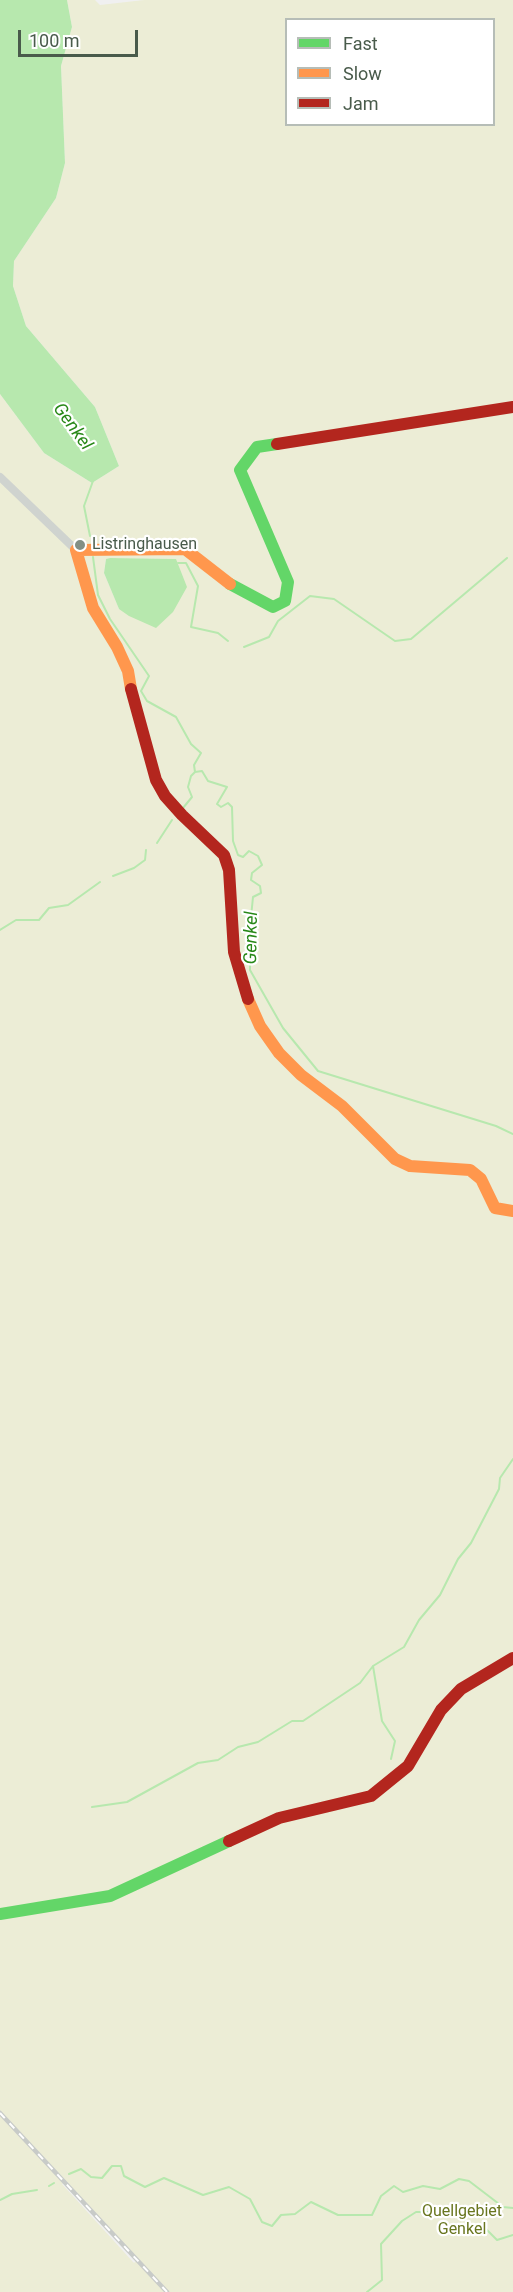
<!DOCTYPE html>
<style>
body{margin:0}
#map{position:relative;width:513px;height:2292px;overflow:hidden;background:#f0f0f0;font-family:Roboto,sans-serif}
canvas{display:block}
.legend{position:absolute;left:285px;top:18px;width:210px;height:108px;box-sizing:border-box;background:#fff;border:2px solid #b6bdb7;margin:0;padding:8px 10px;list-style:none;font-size:18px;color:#495b4b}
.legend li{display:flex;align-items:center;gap:12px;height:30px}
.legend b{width:30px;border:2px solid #b6bdb7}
.scale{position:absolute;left:18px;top:30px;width:120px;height:27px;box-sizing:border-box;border:3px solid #495b4b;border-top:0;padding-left:8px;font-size:18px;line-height:21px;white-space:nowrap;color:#495b4b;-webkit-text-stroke:4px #fff;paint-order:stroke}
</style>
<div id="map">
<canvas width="513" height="2292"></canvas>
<ul class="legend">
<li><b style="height:8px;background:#63d668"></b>Fast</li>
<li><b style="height:8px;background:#ff974d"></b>Slow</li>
<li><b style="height:8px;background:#b3261e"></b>Jam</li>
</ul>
<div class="scale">100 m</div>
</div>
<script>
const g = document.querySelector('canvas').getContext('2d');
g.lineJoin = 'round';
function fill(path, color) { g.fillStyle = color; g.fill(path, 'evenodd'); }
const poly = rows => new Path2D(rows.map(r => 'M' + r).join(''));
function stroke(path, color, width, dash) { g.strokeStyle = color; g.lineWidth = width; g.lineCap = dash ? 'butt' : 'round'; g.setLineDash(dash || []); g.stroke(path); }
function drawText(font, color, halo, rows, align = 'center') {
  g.font = font + ' Roboto,sans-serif'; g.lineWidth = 4.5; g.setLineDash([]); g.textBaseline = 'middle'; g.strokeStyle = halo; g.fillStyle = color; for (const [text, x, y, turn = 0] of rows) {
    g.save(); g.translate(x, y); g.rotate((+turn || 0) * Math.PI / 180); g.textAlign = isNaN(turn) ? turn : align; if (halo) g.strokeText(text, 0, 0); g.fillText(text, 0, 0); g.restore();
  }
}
const green = poly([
 [67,0,95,0,100,5,144,0,513,0,513,1656,460,1688,407,1765,369,1794,280,1815,110,1894,0,1912,0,394,44,453,92,483,119,466,95,407,26,326,13,286,14,261,56,198,65,163,61,66,72,27],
 [286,20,494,20,494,124,286,124],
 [111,558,176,559,119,609,104,573,106,559],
 [513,1660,513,2292,0,2292,0,1915,111,1898,280,1819,372,1797,409,1767,429,1732,463,1690],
 [67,2182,137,2260,134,2263,62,2184]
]);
const water = poly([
 [0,0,67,0,72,27,61,66,65,163,56,198,14,261,13,286,26,326,95,407,119,466,92,483,44,453,0,394],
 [110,558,176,559,187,587,173,612,156,628,129,616,119,609,104,573,106,559]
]);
const stream = poly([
 [90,536,84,506,93,481],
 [93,557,98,595,110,619,149,676,141,691,147,701,176,717,191,744,201,753,194,765,195,772,202,771,208,781,227,787,217,804,221,807,228,803,232,807,233,841,238,855,243,857,249,851,258,856,262,865,252,873,251,880,260,886,261,893,253,897,250,927,250,970,283,1028,318,1071,496,1126,513,1134],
 [178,563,186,563,198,586,191,627,218,633,228,641],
 [244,647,269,637,278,621,310,596,334,599,395,641,411,639,507,558],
 [183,808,192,797,188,787,191,776,195,772],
 [157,843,172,820],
 [113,876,134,868,145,860,146,850],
 [0,930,16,920,39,920,49,908,68,905,100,882],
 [373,1666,382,1721,395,1741,391,1759],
 [92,1807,127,1802,198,1763,218,1760,238,1747,258,1742,292,1721,303,1721,360,1683,373,1666,404,1647,419,1620,440,1595,458,1559,471,1543,499,1489,500,1478,513,1459],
 [69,2174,81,2169,91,2177,102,2178,112,2166,121,2166,124,2176,145,2187,164,2178,203,2195,229,2187,250,2199,262,2222,272,2226,281,2215,295,2214,311,2202,338,2215,372,2215,381,2196,394,2186,403,2192,423,2186,440,2189,459,2179,469,2181,503,2207,513,2208],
 [49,2186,54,2183],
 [0,2200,12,2194,37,2190],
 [457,2235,485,2228,497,2240,513,2235],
 [367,2292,382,2280,381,2244,402,2221,416,2212,480,2212,498,2205]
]);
const street = poly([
 [0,477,76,550]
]);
const fast = poly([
 [230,584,273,607,285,601,288,582,240,470,257,447,277,444],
 [0,1914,110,1896,229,1841]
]);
const slow = poly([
 [131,689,128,671,117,647,93,608,76,550,185,549,230,584],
 [248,999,260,1026,279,1053,301,1075,342,1106,395,1159,410,1166,470,1170,481,1179,495,1208,513,1211]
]);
const jam = poly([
 [277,444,513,407],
 [131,689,156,780,165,796,182,815,224,855,229,870,234,952,248,999],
 [229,1841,279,1818,371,1796,408,1766,441,1710,461,1689,513,1658]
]);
const rail = poly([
 [0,2113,167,2292]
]);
const markers = [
 [80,545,6,"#838f85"]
];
const poiNames = [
 ["Listringhausen",92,545]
];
const parkNames = [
 ["Quellgebiet",462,2212],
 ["Genkel",462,2230]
];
const waterNames = [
 ["Genkel",72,427,54],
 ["Genkel",252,938,-89]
];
fill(green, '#ecedd6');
fill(water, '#b7e8ae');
stroke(stream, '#b7e8ae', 2);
stroke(street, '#cfd3cf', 8);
stroke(fast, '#63d668', 12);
stroke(slow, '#ff974d', 12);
stroke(jam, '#b3261e', 12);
stroke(rail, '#c8cbc8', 4.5);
stroke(rail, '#fff', 2, [7]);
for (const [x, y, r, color] of markers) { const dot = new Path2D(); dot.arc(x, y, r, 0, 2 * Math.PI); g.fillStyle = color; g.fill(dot); stroke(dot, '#fff', 2); }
drawText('16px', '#495b4b', '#fff', poiNames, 'left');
drawText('16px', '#69761f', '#fff', parkNames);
drawText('italic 18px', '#288818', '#fff', waterNames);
</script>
